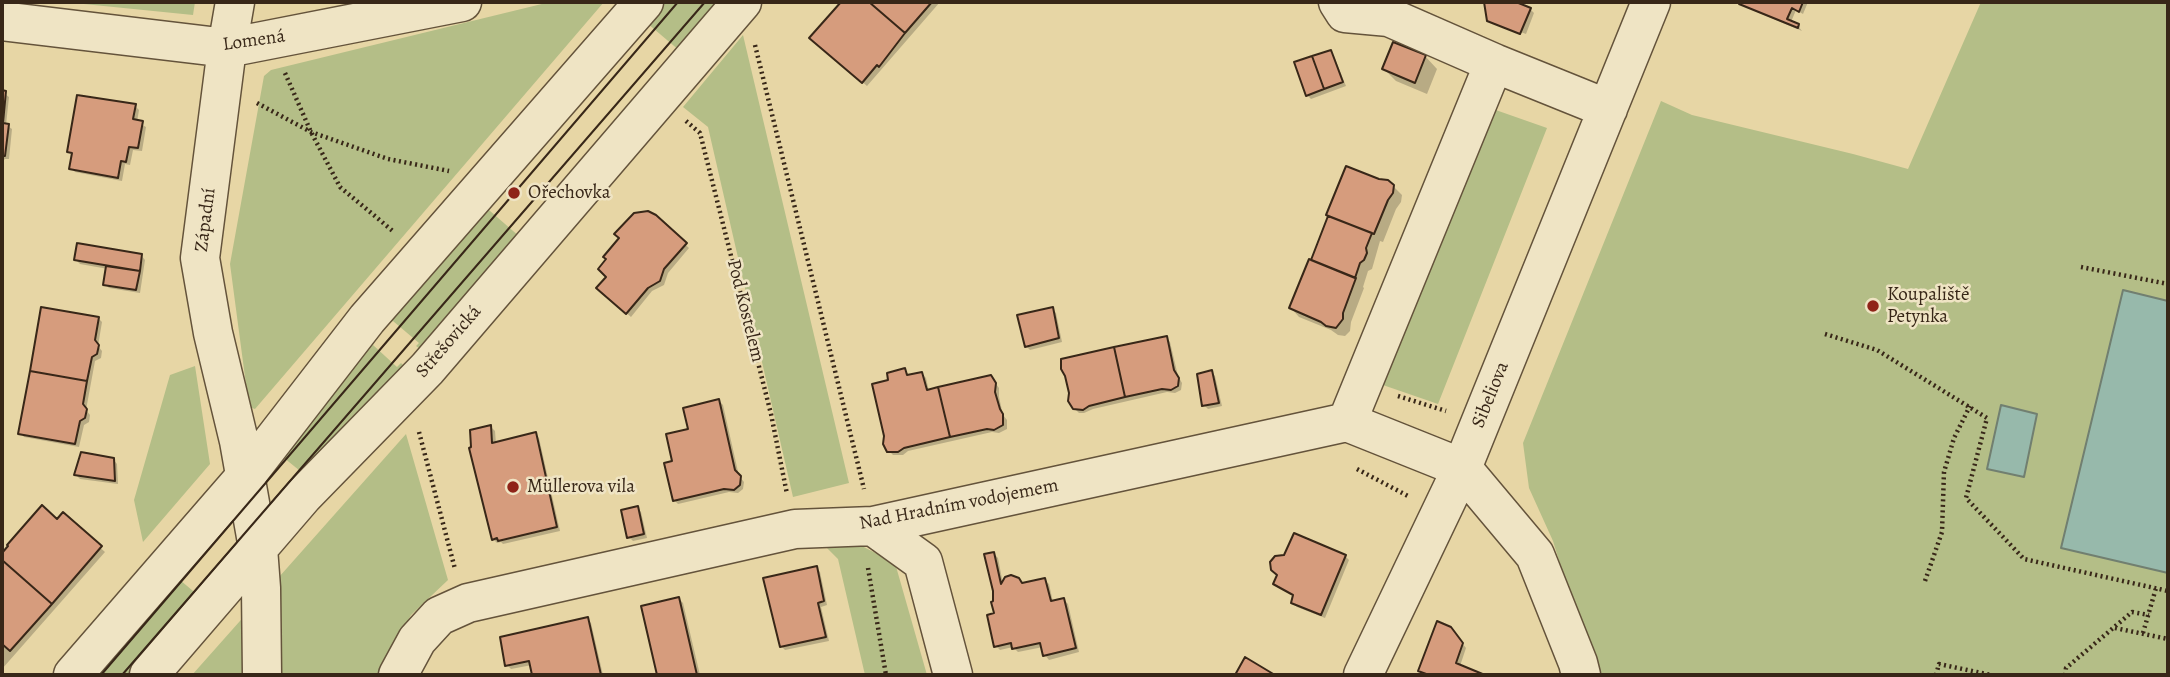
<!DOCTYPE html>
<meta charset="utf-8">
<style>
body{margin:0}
#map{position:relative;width:2170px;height:677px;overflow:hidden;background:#e7d6a5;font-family:Alegreya,serif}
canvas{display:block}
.frame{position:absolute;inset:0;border:4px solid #382718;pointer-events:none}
</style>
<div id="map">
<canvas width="2170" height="677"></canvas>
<div class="frame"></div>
</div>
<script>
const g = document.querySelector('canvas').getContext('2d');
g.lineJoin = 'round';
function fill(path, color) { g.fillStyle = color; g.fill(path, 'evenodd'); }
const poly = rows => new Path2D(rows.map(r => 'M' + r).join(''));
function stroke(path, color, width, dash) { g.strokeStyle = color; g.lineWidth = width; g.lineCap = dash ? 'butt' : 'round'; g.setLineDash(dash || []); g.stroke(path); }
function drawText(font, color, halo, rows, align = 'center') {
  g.font = font + ' Alegreya,serif'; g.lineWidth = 5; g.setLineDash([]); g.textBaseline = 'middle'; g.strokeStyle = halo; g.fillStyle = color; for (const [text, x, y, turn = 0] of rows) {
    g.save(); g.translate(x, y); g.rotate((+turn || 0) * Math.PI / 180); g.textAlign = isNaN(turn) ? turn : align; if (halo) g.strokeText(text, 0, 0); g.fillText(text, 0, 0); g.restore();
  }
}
const green = poly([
 [64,2,195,2,193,15],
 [550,2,604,2,255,409,249,407,230,264,264,76,271,70],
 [657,2,718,2,680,51,641,18],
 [1981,2,2168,2,2168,675,1594,675,1553,541,1529,488,1523,443,1661,101,1692,115,1853,154,1908,169],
 [743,35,849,483,793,497,708,127,683,107],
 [1490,108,1547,128,1438,404,1380,384],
 [482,204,520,237,423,351,416,346,419,343,393,321,389,323,383,318],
 [367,335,375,341,373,345,397,367,401,363,409,371,305,475,278,453],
 [195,366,210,464,143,542,134,500,170,375],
 [406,434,448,580,411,615,378,675,192,675],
 [854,542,895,563,927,675,865,675,838,559,824,545],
 [174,575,199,596,130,675,87,675]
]);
const water = poly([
 [2123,290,2168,301,2168,573,2061,548,2123,290],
 [2001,405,2037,414,2024,477,1987,469,2001,405]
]);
const shadow = poly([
 [843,2,940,2,867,86,812,38],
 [1485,2,1511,2,1530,9,1534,13,1526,34,1488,20],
 [1741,2,1808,2,1803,14,1796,10,1791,22,1798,26,1802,31,1745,7],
 [1330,52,1334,56,1346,86,1311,99,1307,95],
 [1425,56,1437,69,1427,94,1396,81,1384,69],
 [2,92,9,97,6,125,12,129,9,159,5,159,2,162],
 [135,106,139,110,137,122,146,127,142,151,133,150,130,165,125,164,122,181,75,172,71,168,73,155,69,151],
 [1347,168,1393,186,1402,195,1401,202,1396,209,1383,242,1380,241,1372,269,1368,271,1363,287,1364,288,1351,322,1350,331,1345,336,1338,335,1331,330,1299,317,1291,308,1312,262],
 [652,215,689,248,668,273,664,285,652,291,631,317,598,288],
 [141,255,145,260,140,293,109,288,105,284,108,269,80,264,76,260],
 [1052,309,1056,313,1062,342,1030,350,1026,346],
 [98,318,102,322,98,346,102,351,101,358,95,361,86,410,90,415,89,422,84,425,79,447,24,437,20,433],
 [1166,338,1170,342,1178,376,1182,383,1181,390,1175,393,1167,392,1093,409,1084,413,1079,413,1074,408],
 [905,370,909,377,922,374,926,378,929,391,991,377,999,388,999,397,1003,415,1007,420,1007,429,999,433,992,432,908,451,903,455,893,455,889,451,891,381],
 [1211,372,1215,376,1222,406,1208,409,1204,405],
 [719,401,723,405,739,476,744,482,743,489,738,493,729,492,678,504,674,500,675,462,690,430],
 [491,427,495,431,496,444,535,434,539,438,560,531,503,544,501,542,497,543,493,539],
 [113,459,117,464,118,484,80,479,76,475],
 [637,508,641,512,647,538,633,541,629,537],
 [63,514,105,552,2,669,2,556,10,546,58,521],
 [994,554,998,558,1003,584,1023,585,1044,580,1049,584,1053,602,1064,600,1068,604,1079,652,1049,660,1045,655,1043,647,1018,652,1013,647,1000,650,996,646],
 [1345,556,1349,560,1325,618,1297,607,1293,603,1295,596,1275,584],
 [816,568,820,572,827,605,821,607,829,641,785,650,781,646],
 [679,599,683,603,700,675,659,675,643,607],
 [587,619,591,623,603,675,534,675,532,665,511,669,507,665],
 [1454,633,1466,648,1460,666,1481,675,1424,674,1420,670]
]);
const building = poly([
 [841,2,869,2,905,33,879,67,877,65,862,83,809,38,841,2],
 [869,2,932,2,905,33,869,2],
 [1484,2,1516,2,1531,8,1520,34,1487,21,1484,2],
 [1740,2,1803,2,1799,12,1792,8,1787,19,1799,24,1798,28,1739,4,1740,2],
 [1393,42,1426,55,1415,83,1382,69,1393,42],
 [1331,50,1343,82,1324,89,1312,56,1331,50],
 [1312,56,1324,89,1306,96,1294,62,1312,56],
 [2,90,6,91,3,123,9,124,5,156,2,156,2,90],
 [77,95,136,104,133,119,143,121,138,148,129,147,126,162,121,161,118,178,69,169,72,153,67,152,77,95],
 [1346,166,1379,179,1388,180,1394,185,1393,193,1388,200,1374,234,1326,215,1346,166],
 [648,211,656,215,687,243,664,269,660,281,648,288,626,314,596,288,606,277,598,269,606,259,603,257,619,238,614,234,634,213,648,211],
 [1328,216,1372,233,1366,248,1367,253,1364,260,1360,263,1355,278,1311,260,1328,216],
 [77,243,142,254,140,271,74,260,77,243],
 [1309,259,1356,278,1343,313,1343,319,1336,328,1326,326,1321,322,1289,308,1309,259],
 [106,266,140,271,136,290,103,285,106,266],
 [41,307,99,317,95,340,99,345,97,354,92,357,87,381,30,371,41,307],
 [1053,307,1059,338,1025,347,1017,315,1053,307],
 [1167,336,1174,370,1179,378,1178,386,1171,390,1162,389,1125,397,1114,347,1167,336],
 [1114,347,1125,397,1089,406,1083,410,1073,409,1068,401,1069,393,1065,376,1061,369,1061,359,1114,347],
 [905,368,907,375,922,372,927,390,938,387,950,437,904,448,898,452,887,452,883,444,884,436,872,384,888,380,887,373,905,368],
 [1212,370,1219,403,1202,406,1197,374,1212,370],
 [30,371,87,381,83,404,87,409,85,418,80,421,75,444,18,434,30,371],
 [991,375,996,383,995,392,1000,409,1003,414,1003,425,994,430,987,429,950,437,938,387,991,375],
 [719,399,735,470,741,476,740,485,734,490,724,489,673,501,664,463,672,461,666,434,688,429,683,408,719,399],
 [491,425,492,443,536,432,557,527,498,541,497,538,492,540,469,448,471,447,470,430,491,425],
 [81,452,114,458,115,481,74,475,81,452],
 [42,505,57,519,63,512,102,546,52,604,2,560,2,553,8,546,7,545,42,505],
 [638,506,644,534,627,538,621,510,638,506],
 [1294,533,1346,555,1321,615,1291,603,1293,595,1273,584,1277,575,1271,570,1270,562,1275,556,1284,555,1294,533],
 [994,552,1001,584,1005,577,1011,575,1019,578,1022,583,1045,578,1051,601,1064,598,1076,648,1043,656,1040,643,1012,649,1011,643,994,647,987,615,994,613,991,602,993,601,993,591,984,554,994,552],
 [2,560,52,604,10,651,2,644,2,560],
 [817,566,824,601,818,603,826,637,780,647,763,578,817,566],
 [679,597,697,675,657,675,641,606,679,597],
 [588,617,601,675,532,675,529,661,505,666,500,637,588,617],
 [1437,621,1451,627,1463,643,1456,663,1485,675,1429,675,1418,671,1437,621],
 [1245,657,1275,675,1235,675,1245,657]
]);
const path = poly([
 [755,45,864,489],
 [285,73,311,132,340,187,394,232],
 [257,103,311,132,388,159,449,171],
 [686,121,700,133,771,414,787,494],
 [2081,267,2168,284],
 [1825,334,1877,350,1987,418,1966,498,2024,559,2168,591],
 [1398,396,1446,411],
 [419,432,455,569],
 [1357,469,1408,496],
 [868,568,886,675],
 [1925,581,1942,532,1944,472,1954,438,1970,406],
 [2115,628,2168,639],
 [2143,633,2156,588],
 [1936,675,1939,664,1991,675],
 [2065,675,2066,668,2132,612,2149,615]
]);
const minor = poly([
 [235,2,227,48,200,258,213,333,239,441,258,548,261,588,262,675],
 [1338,2,1345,13,1389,17,1494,63],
 [2,21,227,48,462,2],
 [1347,422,1494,63,1608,109],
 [1347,422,1462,468,1535,555,1578,663,1581,675],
 [873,526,923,562,953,675],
 [73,675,244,478,367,319,644,2],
 [149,675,303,496,427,369,742,2],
 [398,675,417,640,439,616,468,603,795,529,873,526,1347,422],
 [1363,675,1462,468,1651,2]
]);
const tram = poly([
 [101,675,678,2],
 [122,675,705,2]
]);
const markers = [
 [514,193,7,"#8f2418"],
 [1873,306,7,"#8f2418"],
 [513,487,7,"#8f2418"]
];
const streetNames = [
 ["Lomená",254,41,-8],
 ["Západní",206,220,-83],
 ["Pod Kostelem",745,311,76],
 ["Střešovická",449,342,-49],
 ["Sibeliova",1491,395,-68],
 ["Nad Hradním vodojemem",959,505,-11]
];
const poiNames = [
 ["Ořechovka",528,193],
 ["Koupaliště",1887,295],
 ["Petynka",1887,317],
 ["Müllerova vila",527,487]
];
fill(green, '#b4be87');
fill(water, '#97b9ab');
stroke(water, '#717f70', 2);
fill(shadow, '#0003');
fill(building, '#d69c7d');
stroke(building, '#382718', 2);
stroke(minor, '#64533b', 41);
stroke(path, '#382718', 4.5, [2, 3.5]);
stroke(minor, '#efe4c4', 38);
stroke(tram, '#382718', 2);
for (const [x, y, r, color] of markers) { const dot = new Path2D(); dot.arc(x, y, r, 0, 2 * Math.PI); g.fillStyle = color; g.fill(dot); stroke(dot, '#efe4c4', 2.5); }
drawText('19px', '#382718', '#efe4c4', streetNames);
drawText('19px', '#382718', '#efe4c4', poiNames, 'left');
</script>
